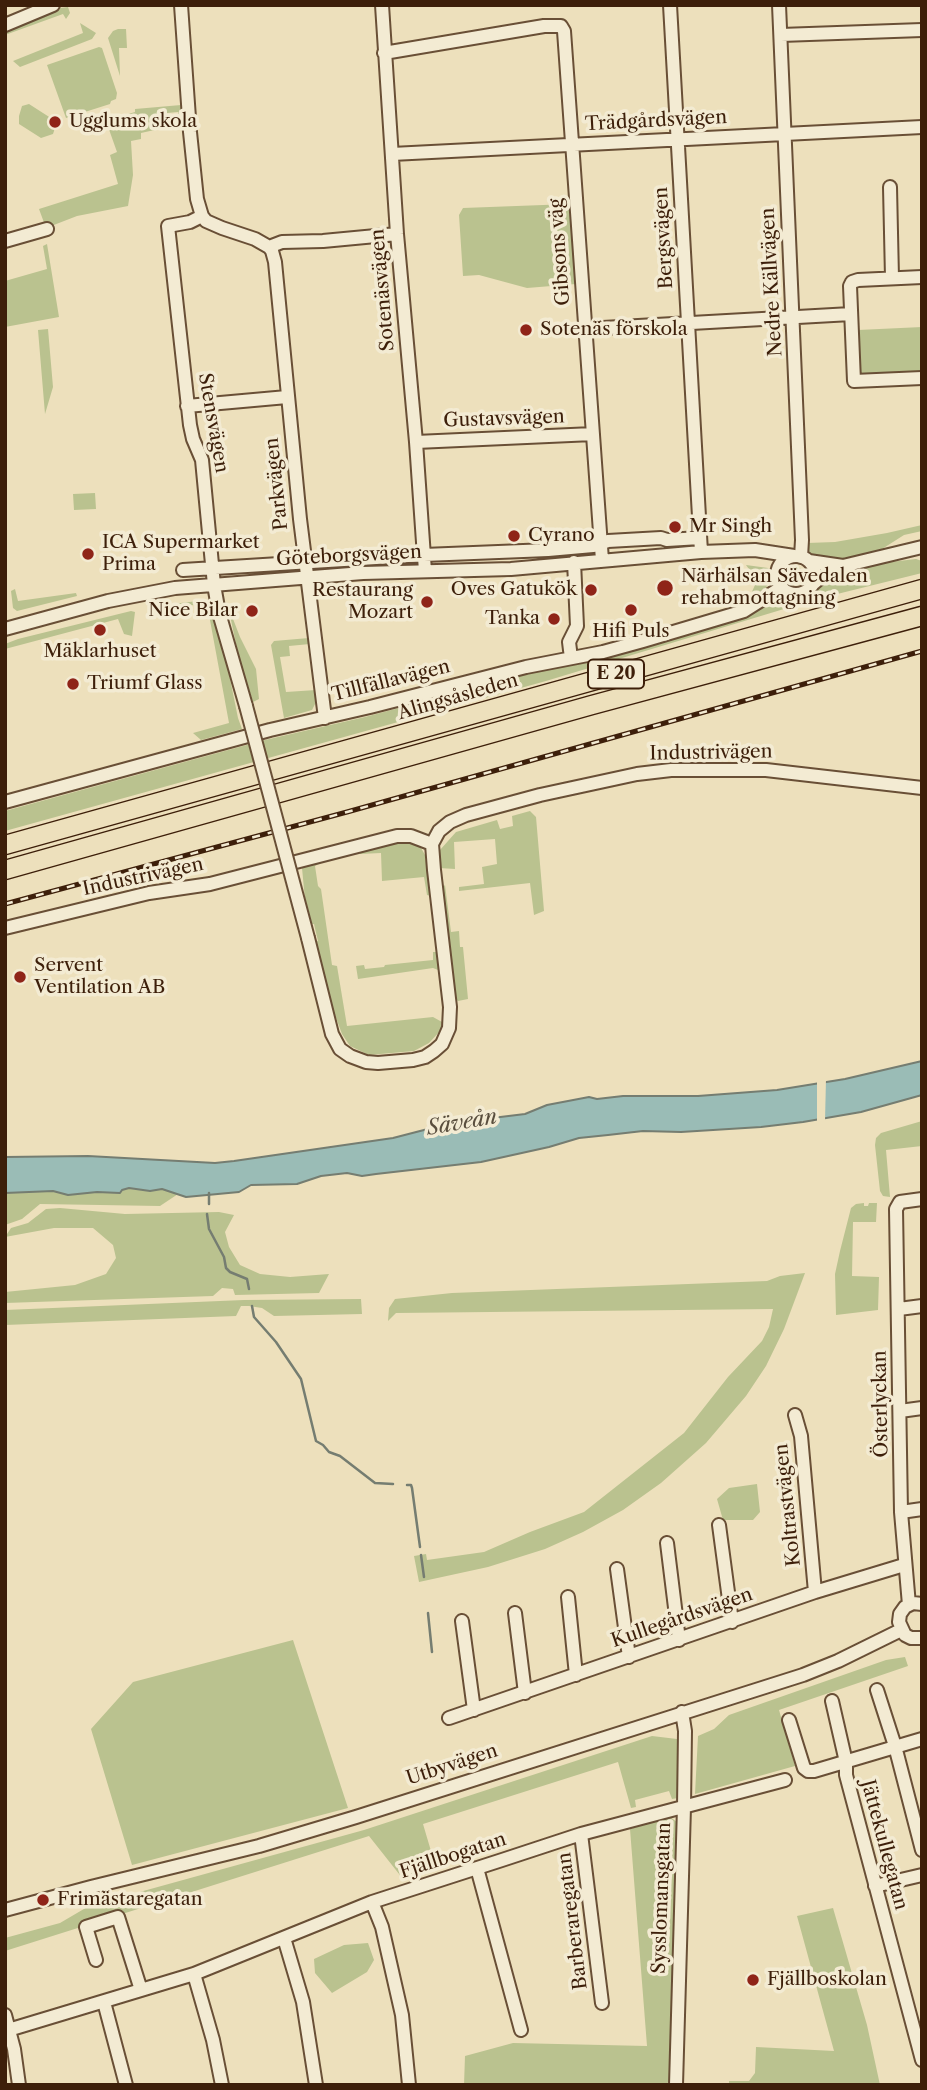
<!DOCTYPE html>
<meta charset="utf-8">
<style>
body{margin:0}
#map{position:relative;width:927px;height:2090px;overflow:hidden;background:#ede0bc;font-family:"Libre Caslon Text",serif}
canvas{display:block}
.frame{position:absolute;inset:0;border:7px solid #3d1f0a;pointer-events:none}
</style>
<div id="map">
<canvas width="927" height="2090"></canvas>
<div class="frame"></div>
</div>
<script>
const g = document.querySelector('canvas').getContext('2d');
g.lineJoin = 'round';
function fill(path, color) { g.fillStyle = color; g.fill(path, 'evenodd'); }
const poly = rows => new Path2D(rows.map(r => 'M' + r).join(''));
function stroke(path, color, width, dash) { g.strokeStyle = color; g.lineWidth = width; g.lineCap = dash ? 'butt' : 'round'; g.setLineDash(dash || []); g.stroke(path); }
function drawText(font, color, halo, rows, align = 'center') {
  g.font = font + ' "Libre Caslon Text",serif'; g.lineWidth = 7; g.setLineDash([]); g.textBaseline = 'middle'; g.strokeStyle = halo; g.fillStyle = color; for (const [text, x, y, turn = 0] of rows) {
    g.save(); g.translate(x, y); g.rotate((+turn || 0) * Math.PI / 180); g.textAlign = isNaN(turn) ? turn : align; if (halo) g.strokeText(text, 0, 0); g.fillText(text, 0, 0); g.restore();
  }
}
const green = poly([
 [68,7,70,13,66,19,63,14,5,35,5,31,60,8],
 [80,23,96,33,92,39,20,67,13,61,83,33],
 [118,29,126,29,127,48,119,48,120,76,108,38,113,31],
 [99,47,102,48,117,93,116,99,111,101,110,104,66,118,47,65],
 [29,104,57,122,53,134,41,138,19,124,19,116,22,106],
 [181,105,185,123,181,124,178,112,167,113,168,127,141,133,141,139,131,141,133,175,128,206,77,216,46,228,39,209,118,184,110,155,117,152,106,121,135,112,135,109],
 [570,204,576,284,527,288,479,275,463,276,459,215,463,208],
 [47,244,59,317,5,327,5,281,47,269,43,246],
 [922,327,922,371,860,374,858,330],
 [48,329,53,387,45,414,38,330],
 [95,493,96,509,74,510,73,494],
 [922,525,922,531,904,535,882,549,851,557,829,560,813,557,807,551,807,543,835,542,887,533],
 [916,559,922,561,922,573,817,599,546,681,5,831,5,811,265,740,365,717,740,617,786,597,803,598,813,593,819,586,845,572,882,563],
 [746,565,768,568,771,574,770,582,764,590,742,604,750,596,755,585,751,572],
 '787 576a9 9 0 1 1 18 0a9 9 0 1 1-18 0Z',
 [15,589,18,601,76,593,77,596,17,611,13,608,11,591],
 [207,600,210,604,226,659,238,718,242,729,201,740,193,733,229,723,207,604,157,608,158,615,154,614,150,608,154,606],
 [228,606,240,637,256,669,259,699,253,702,239,658],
 [131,611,135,612,132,636,124,634,118,619,5,649,5,644,18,639],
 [309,638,310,644,289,646,290,656,280,657,286,692,316,690,317,700,312,710,284,718,271,645,274,641],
 [530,811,536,817,544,911,534,915,530,883,459,891,459,887,484,884,482,867,497,864,495,839,454,842,455,869,439,868,440,850,456,832,497,820,500,829,513,826,512,816],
 [410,840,421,848,425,855,431,896,427,895,424,877,382,881,381,853,360,854,360,853,397,841],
 [320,862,321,863,315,866,318,886,321,889,332,965,337,966,347,1026,433,1017,442,1022,441,1030,429,1043,414,1051,369,1055,350,1046,342,1034,326,991,314,942,318,941,314,924,310,924,306,910,302,868],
 [445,885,451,932,459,931,460,947,463,947,468,999,458,1001,455,998,442,888],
 [433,952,437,952,439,954,438,970,433,968,358,979,356,966,364,965,365,969,384,967,385,965,433,960],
 [922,1121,922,1146,886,1150,890,1197,883,1196,880,1191,875,1145,876,1138,881,1133],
 [129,1188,150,1191,162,1189,178,1194,160,1206,40,1204,22,1219,5,1225,5,1193,53,1191,68,1195,97,1192,119,1193,122,1190],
 [864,1203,864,1206,868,1206,869,1203,877,1203,876,1222,853,1222,852,1276,879,1277,878,1310,836,1315,835,1274,840,1251,851,1208,856,1204],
 [60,1208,125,1214,219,1212,234,1215,225,1232,229,1247,240,1265,260,1274,290,1277,329,1274,319,1293,235,1295,233,1289,222,1288,213,1296,5,1303,5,1292,75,1285,106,1274,116,1258,113,1245,93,1228,54,1228,5,1237,11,1228,28,1223,46,1209],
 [805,1273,784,1329,766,1366,746,1396,706,1443,661,1483,623,1510,583,1532,545,1549,488,1567,419,1582,414,1556,426,1554,427,1560,484,1552,530,1532,584,1512,684,1433,728,1377,762,1341,769,1327,773,1309,396,1313,388,1321,389,1308,395,1299,452,1293,767,1281,780,1276],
 [361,1299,362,1314,274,1316,262,1308,249,1306,241,1306,236,1316,5,1325,5,1310,244,1300],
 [757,1484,760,1512,753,1520,723,1520,717,1499,729,1488],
 [293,1640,348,1808,132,1865,91,1729,133,1682],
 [905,1657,908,1666,779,1710,795,1766,695,1794,698,1736,714,1729,729,1715,886,1660],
 [652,1736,677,1739,678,1798,672,1799,669,1791,635,1800,636,1807,631,1808,618,1762,423,1824,436,1868,403,1879,369,1836,5,1951,5,1938,60,1923,89,1906,364,1830],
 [670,1817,677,1822,670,2081,665,2085,464,2085,465,2056,513,2043,647,2046,630,1829],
 [833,1908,867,2025,880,2085,729,2085,729,2081,749,2081,755,2073,756,2047,834,2051,797,1916],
 [368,1943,374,1960,367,1972,332,1993,315,1973,314,1959,344,1945]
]);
const water = poly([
 [922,1061,922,1095,861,1112,803,1122,761,1127,681,1132,643,1131,608,1135,579,1138,549,1147,481,1162,376,1174,362,1176,347,1173,321,1176,297,1184,251,1185,239,1192,186,1197,162,1189,150,1191,129,1188,122,1190,120,1193,97,1192,68,1195,53,1191,5,1193,5,1157,88,1156,215,1163,234,1161,393,1138,451,1123,525,1114,547,1105,589,1097,597,1099,623,1096,698,1096,777,1090,845,1079,922,1061]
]);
const pier = poly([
 [826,1079,825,1121,817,1123,817,1081]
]);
const stream = poly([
 [209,1204,209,1193],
 [207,1214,209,1229,224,1257,226,1268,230,1272,247,1279,249,1289],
 [252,1306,254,1317,276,1342,301,1379,316,1441,323,1445,329,1452,340,1456,375,1483,393,1484],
 [407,1485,411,1485,412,1488,420,1547],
 [421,1555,424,1577],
 [428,1613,432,1652]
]);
const minor = poly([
 [181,5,190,132,197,199,202,216],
 [382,5,397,234,416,442,425,571],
 [670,5,701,552],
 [779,5,802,540,801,557],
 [5,25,53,5],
 [781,35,922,30],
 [384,53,544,26,561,26,564,31,602,560],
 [392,154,922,127],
 [890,187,892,278],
 [5,241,47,229],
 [269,247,272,251,275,262,300,519,325,718],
 [922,277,858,280,852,282,850,286,854,381,922,378],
 [585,329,851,314],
 [187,406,287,397],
 [416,442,593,434],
 '777 575a19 19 0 1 1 38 0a19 19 0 1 1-38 0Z',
 [809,561,843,566],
 [183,570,424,555,548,550,593,546,608,541,661,538,667,540,700,538],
 [813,584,820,578,843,566,922,547],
 [5,629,108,601,175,588,363,573,511,569,701,552,755,550,794,556],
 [571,658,569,642,577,626,574,562],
 [246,706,219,613,214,585,202,460,193,439,190,425,168,226,190,222,202,216,206,221,222,228,255,239,269,247,282,242,323,241,397,234],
 [5,802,270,730,370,707,526,667,603,652,643,641,744,611,782,587],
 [5,928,149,893,210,884,397,836,411,836,432,844],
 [308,938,332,1034,340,1049,350,1056,366,1062,378,1063,413,1060,425,1057,434,1051,442,1044,449,1028,450,1007,434,870,432,844,439,831,450,822,466,815,540,795,637,774,671,770,766,770,922,788],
 [899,1309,922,1306],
 [900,1411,922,1408],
 [795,1415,801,1436,815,1592],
 [901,1512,922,1509],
 [719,1525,732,1622],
 [667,1543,679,1640],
 [617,1569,629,1657],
 [568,1597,576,1675],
 [922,1604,913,1603,905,1607,900,1614,899,1622,905,1635,911,1638,922,1638],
 [909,1605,901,1512,896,1209,900,1202,922,1199],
 [515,1613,525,1693],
 [462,1621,474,1710],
 [877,1690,895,1746,922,1850],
 [832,1701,846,1762,846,1775,922,2060],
 [449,1718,815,1592,904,1565],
 [789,1720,804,1768,808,1771,814,1771,922,1739],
 [581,1834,602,2003],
 [477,1868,521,2030],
 [875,1886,922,1875],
 [372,1902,382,1927,402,2015,409,2085],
 [5,1910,91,1887,259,1846,356,1817,803,1675,838,1661,901,1630],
 [284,1938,303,2002,316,2085],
 [96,1960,86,1927,118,1917,141,1990],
 [194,1974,213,2040,222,2085],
 [104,2002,126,2085],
 [5,2015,14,2049,19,2085],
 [5,2031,194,1974,372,1902,502,1860,581,1834,785,1780],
 [676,2085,684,1807,685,1731,682,1712]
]);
const highway = poly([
 [5,845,922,589],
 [5,870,592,705,922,616]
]);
const rail = poly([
 [5,904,347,812,922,651]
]);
const minorBridge = poly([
 [246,706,308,938]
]);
const markers = [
 [55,122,7,"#8f2418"],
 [526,330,7,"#8f2418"],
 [675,527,7,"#8f2418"],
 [514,536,7,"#8f2418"],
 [88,554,7,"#8f2418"],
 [665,588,9,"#8f2418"],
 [591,590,7,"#8f2418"],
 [427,602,7,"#8f2418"],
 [631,610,7,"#8f2418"],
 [252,611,7,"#8f2418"],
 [554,619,7,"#8f2418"],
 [100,630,7,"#8f2418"],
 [73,684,7,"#8f2418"],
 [20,977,7,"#8f2418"],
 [43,1900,7,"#8f2418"],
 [753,1980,7,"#8f2418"]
];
const shields = [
 [616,674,56]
];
const shieldNames = [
 ["E 20",616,674]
];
const streetNames = [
 ["Trädgårdsvägen",656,121,-3],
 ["Bergsvägen",664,238,-93],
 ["Gibsons väg",560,252,-94],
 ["Nedre Källvägen",772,282,-93],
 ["Sotenäsvägen",383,290,-95],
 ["Gustavsvägen",504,419,-2],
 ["Stensvägen",213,423,80],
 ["Parkvägen",277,484,-96],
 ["Göteborgsvägen",349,556,-3],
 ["Tillfällavägen",391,681,-14],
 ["Alingsåsleden",458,697,-16],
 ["Industrivägen",711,753,-1],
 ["Industrivägen",143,877,-12],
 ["Österlyckan",881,1404,-91],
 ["Koltrastvägen",788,1505,-96],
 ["Kullegårdsvägen",682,1618,-19],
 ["Utbyvägen",452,1765,-18],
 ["Jättekullegatan",884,1845,75],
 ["Fjällbogatan",453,1856,-18],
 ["Sysslomansgatan",662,1898,-88],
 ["Barberaregatan",573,1921,-97]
];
const poiNames = [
 ["Ugglums skola",69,122],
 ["Sotenäs förskola",540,330],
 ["Mr Singh",689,527],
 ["Cyrano",528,536],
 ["ICA Supermarket",102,543],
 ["Prima",102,565],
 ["Närhälsan Sävedalen",681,577],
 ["rehabmottagning",681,599],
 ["Oves Gatukök",577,590,"right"],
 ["Restaurang",413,591,"right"],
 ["Mozart",413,613,"right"],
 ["Nice Bilar",238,611,"right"],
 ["Tanka",540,619,"right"],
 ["Hifi Puls",631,632,"center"],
 ["Mäklarhuset",100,652,"center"],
 ["Triumf Glass",87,684],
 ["Servent",34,966],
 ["Ventilation AB",34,988],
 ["Frimästaregatan",57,1900],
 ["Fjällboskolan",767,1980]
];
const waterNames = [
 ["Säveån",462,1123,-10]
];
fill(green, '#bac28f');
fill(water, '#9abcb6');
stroke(water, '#757d71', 2);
fill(pier, '#ede0bc');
stroke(stream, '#757d71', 2.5);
stroke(minor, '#694f36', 16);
stroke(highway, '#3d1f0a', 21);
stroke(minor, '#f3ebd3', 12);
stroke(highway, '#ede0bc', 18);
stroke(rail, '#3d1f0a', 5);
stroke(rail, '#f3ebd3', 2.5, [8]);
stroke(minorBridge, '#694f36', 16, []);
stroke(minorBridge, '#f3ebd3', 12);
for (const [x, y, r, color] of markers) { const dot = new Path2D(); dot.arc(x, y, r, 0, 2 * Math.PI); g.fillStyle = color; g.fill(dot); stroke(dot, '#f3ebd3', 2.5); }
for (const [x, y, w] of shields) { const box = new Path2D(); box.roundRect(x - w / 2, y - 14.5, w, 29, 5); g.fillStyle = '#f3ebd3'; g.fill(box); stroke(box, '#3d1f0a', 2); }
drawText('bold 18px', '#3d1f0a', null, shieldNames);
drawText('19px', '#3d1f0a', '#f3ebd3', streetNames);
drawText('19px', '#3d1f0a', '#f3ebd3', poiNames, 'left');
drawText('italic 21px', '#594e3e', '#f3ebd3', waterNames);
</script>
